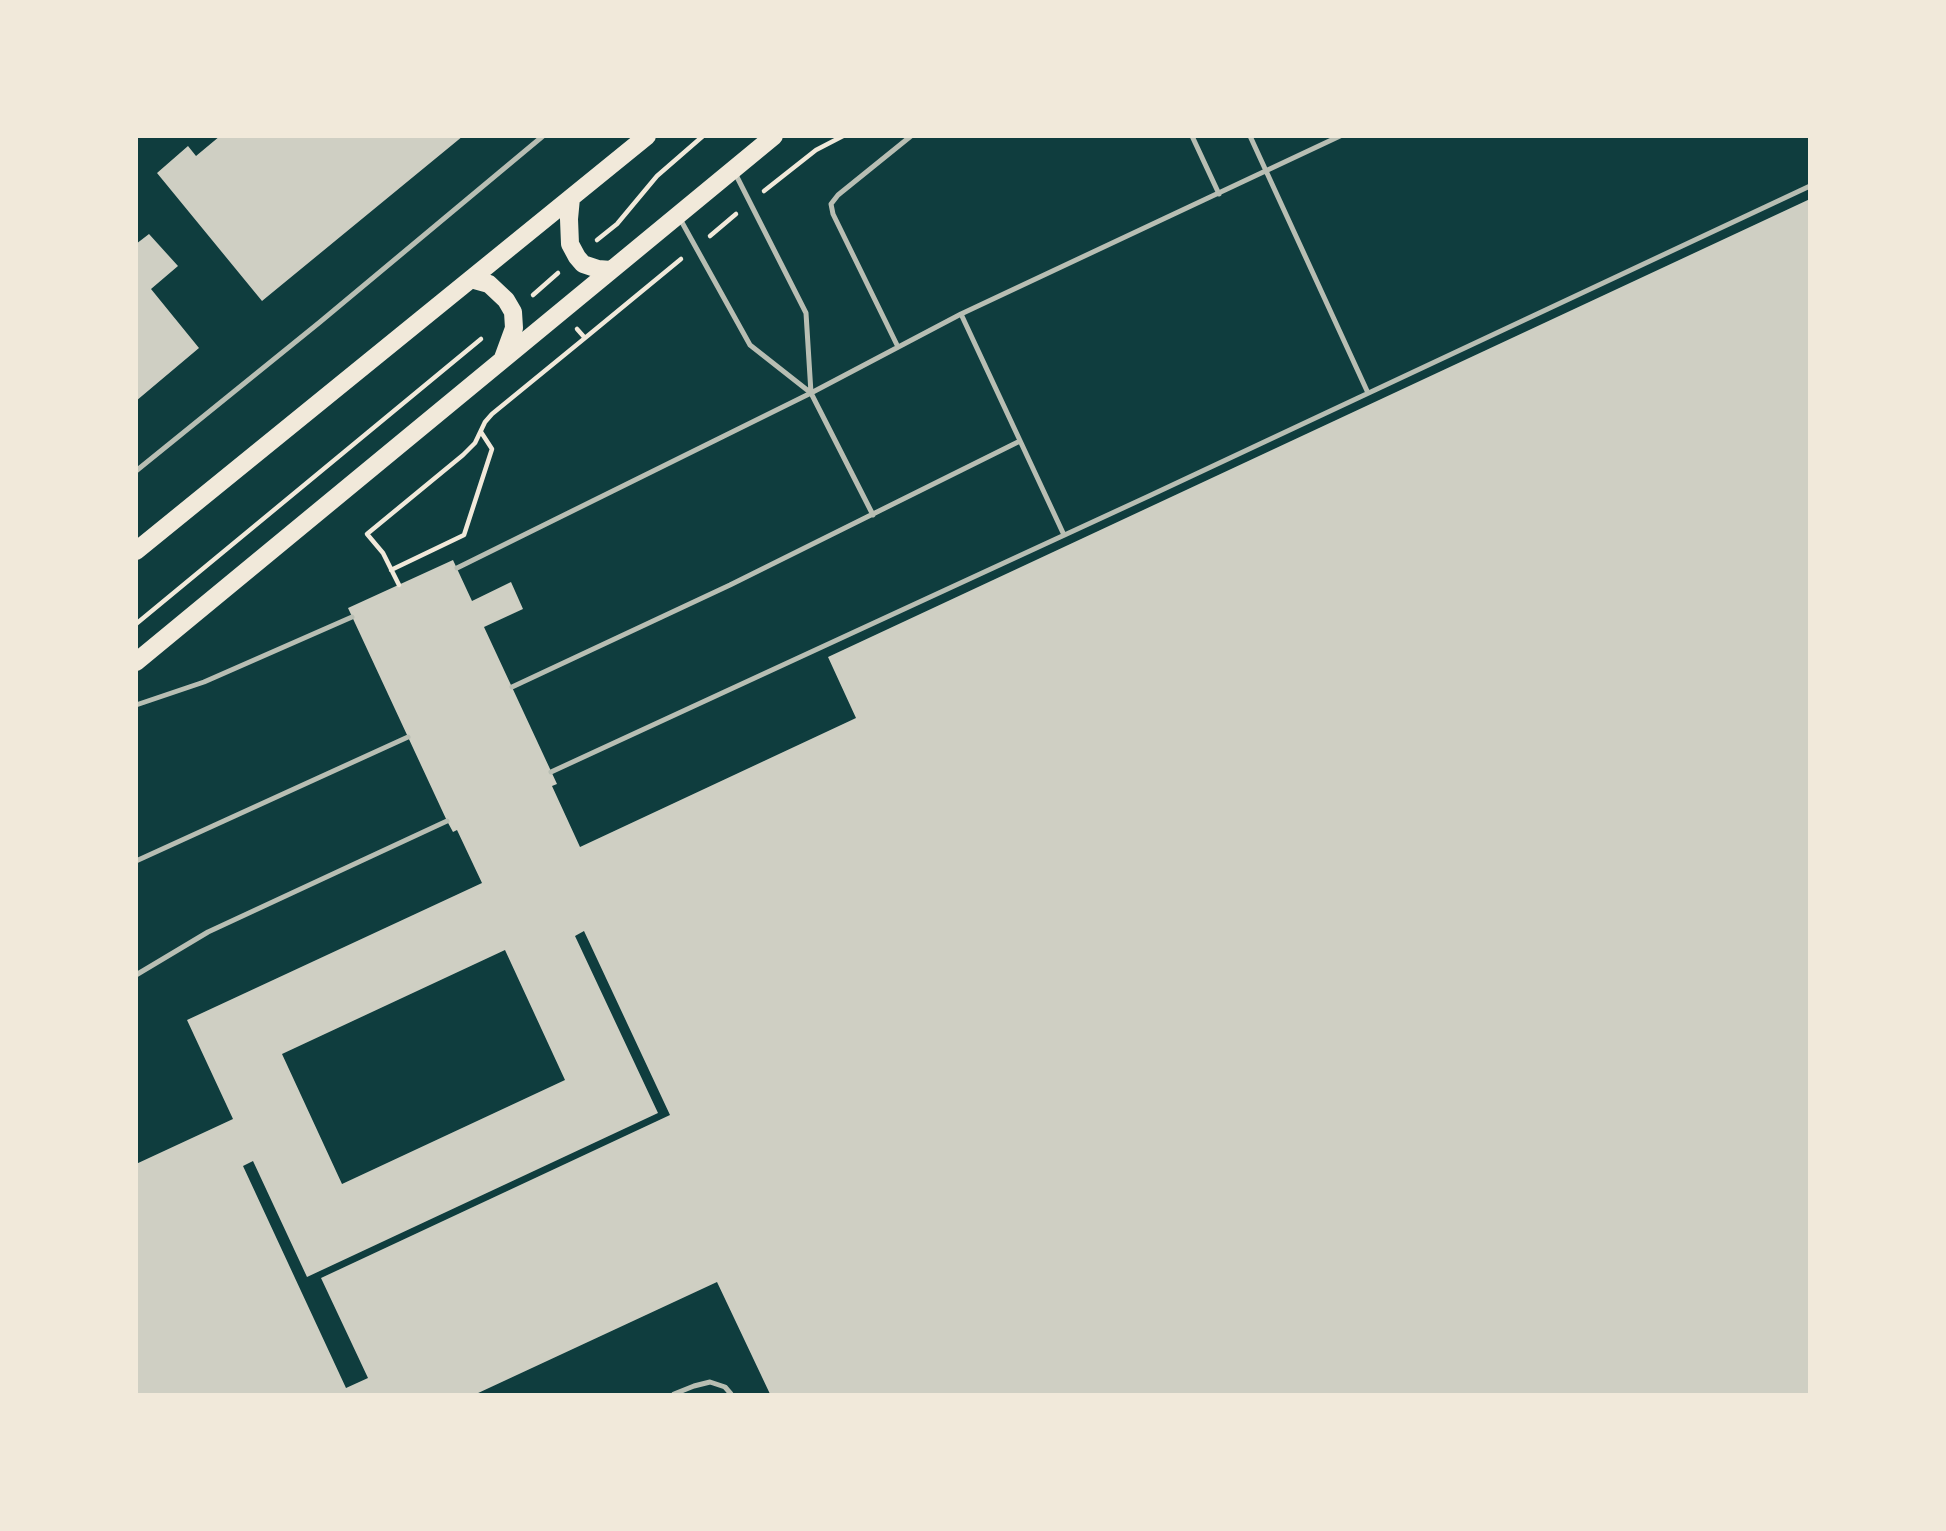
<!DOCTYPE html>
<style>
body{margin:0}
#map{position:relative;width:1946px;height:1531px;overflow:hidden;background:#0f3d3e;font-family:Mulish,sans-serif}
canvas{display:block}
.frame{position:absolute;inset:0;border:138px solid #f1e9da;pointer-events:none}
</style>
<div id="map">
<canvas width="1946" height="1531"></canvas>
<div class="frame"></div>
</div>
<script>
const g = document.querySelector('canvas').getContext('2d');
g.lineJoin = 'round';
function fill(path, color) { g.fillStyle = color; g.fill(path, 'evenodd'); }
const poly = rows => new Path2D(rows.map(r => 'M' + r).join(''));
function stroke(path, color, width, dash) { g.strokeStyle = color; g.lineWidth = width; g.lineCap = dash ? 'butt' : 'round'; g.setLineDash(dash || []); g.stroke(path); }
const building = poly([
 [220,136,463,136,262,301,157,173,188,146,196,156],
 [1810,199,1810,1394,770,1394,717,1282,476,1394,136,1394,136,1164,233,1119,187,1020,482,883,457,830,453,832,447,821,348,608,453,560,472,601,511,582,523,609,484,627,557,784,552,786,580,847,856,718,828,657],
 [584,931,670,1115,321,1278,368,1378,346,1388,243,1166,253,1161,307,1277,658,1113,575,936],
 [505,950,565,1080,342,1184,282,1054],
 [149,234,178,266,151,289,199,348,136,401,136,244]
]);
const path = poly([
 [764,191,816,150,843,136],
 [710,236,736,214],
 [597,240,617,224,657,176,703,136],
 [533,295,558,273],
 [585,338,681,259],
 [391,570,464,535,492,449,481,432],
 [399,585,383,553,367,534,463,455,475,443,485,422,492,414,585,338,577,329],
 [136,624,481,339]
]);
const service = poly([
 [1192,136,1219,194],
 [1250,136,1368,393],
 [735,173,806,313,811,393,873,515],
 [679,217,750,345,811,393],
 [961,314,1064,535],
 [898,347,833,214,831,204,838,195,911,136],
 [136,471,320,322,543,136],
 [457,568,811,393,961,314,1340,136],
 [512,687,730,585,1020,441],
 [136,705,204,682,352,617],
 [551,772,1149,496,1810,186],
 [136,861,408,737],
 [136,975,208,932,447,821],
 [674,1394,694,1386,710,1382,725,1387,731,1394]
]);
const primary = poly([
 [571,198,569,219,570,244,577,257,583,264,598,269,611,270],
 [471,279,489,284,506,300,513,312,514,328,503,358],
 [136,551,647,136],
 [136,662,774,136]
]);
fill(building, '#cfcfc3');
stroke(path, '#f1e9da', 4.5);
stroke(service, '#b8beb3', 5);
stroke(primary, '#f1e9da', 18);
</script>
